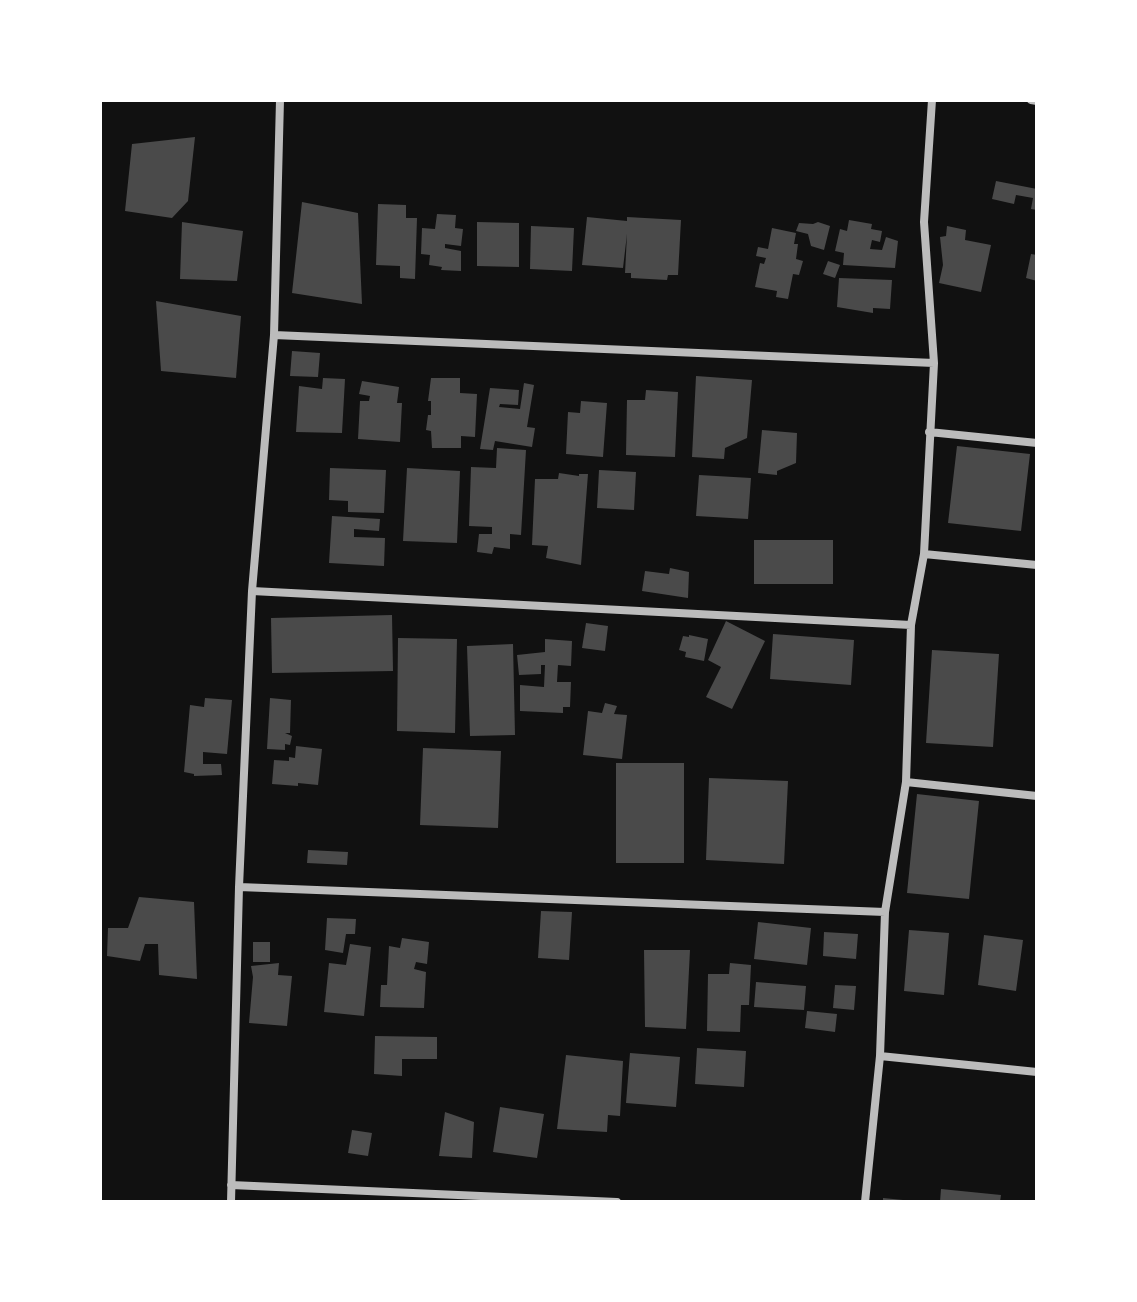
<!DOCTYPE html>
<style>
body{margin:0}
#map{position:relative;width:1137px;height:1302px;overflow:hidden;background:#111;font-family:"DejaVu Sans",sans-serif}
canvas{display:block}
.frame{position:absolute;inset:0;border:102px solid #fff;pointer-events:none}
</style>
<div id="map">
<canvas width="1137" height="1302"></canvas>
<div class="frame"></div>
</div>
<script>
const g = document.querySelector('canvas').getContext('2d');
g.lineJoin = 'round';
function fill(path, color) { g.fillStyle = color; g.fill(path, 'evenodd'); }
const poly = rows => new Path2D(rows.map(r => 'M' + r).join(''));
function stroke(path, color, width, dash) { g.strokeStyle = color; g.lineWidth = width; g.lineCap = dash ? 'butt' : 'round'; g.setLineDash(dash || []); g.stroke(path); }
const building = poly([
 [195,137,188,201,172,218,125,211,132,144],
 [996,181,1037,189,1037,210,1031,209,1033,198,1016,195,1014,204,992,199],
 [302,202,358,213,362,304,292,293],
 [378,204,406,205,406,218,417,218,415,279,400,278,400,266,376,265],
 [437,214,456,215,455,228,463,229,461,246,445,244,445,248,461,251,461,271,441,270,442,267,429,265,430,255,421,254,422,228,435,229],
 [587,217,627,221,627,217,681,220,678,275,668,275,667,280,631,278,631,273,625,273,627,234,623,268,582,265],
 [849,220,872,224,871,229,882,231,880,242,872,240,870,249,882,250,886,237,898,241,895,268,843,265,844,253,835,251,840,229,847,231],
 [182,222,243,231,237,281,180,279],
 [477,222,519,223,519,267,477,266],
 [818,222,830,226,824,250,811,246,808,234,796,231,799,223,813,224],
 [531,226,574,228,572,271,530,269],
 [947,226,966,230,965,240,991,245,981,292,939,283,943,265,940,237,946,236],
 [772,228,796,233,794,244,798,244,796,259,803,261,799,275,793,274,788,299,776,297,777,291,755,287,760,263,764,264,766,258,756,256,758,247,768,249],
 [1031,254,1037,255,1037,281,1026,278],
 [828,261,840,265,835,278,823,274],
 [839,278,892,280,890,309,873,308,873,313,837,307],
 [156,301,241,316,236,378,161,371],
 [292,351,320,353,318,377,290,376],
 [696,376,752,380,747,438,725,448,724,459,692,457],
 [323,378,345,379,342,433,296,432,299,386,322,389],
 [431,378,460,378,460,393,477,394,475,437,461,436,461,448,432,448,431,431,426,430,428,415,431,415,431,401,428,401],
 [362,381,399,387,397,403,402,403,400,442,358,439,360,401,369,401,370,396,359,394],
 [524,383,534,385,527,427,535,428,532,447,495,441,493,450,480,449,490,388,519,390,518,405,500,404,499,407,520,409],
 [646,390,678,392,675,457,626,455,627,400,645,400],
 [581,401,607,403,603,457,566,454,568,412,580,413],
 [762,430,797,433,796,463,777,471,777,475,758,473],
 [957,446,1030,454,1021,531,948,523],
 [497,448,526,450,521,535,510,534,510,549,494,547,492,554,477,552,479,534,492,534,492,527,469,526,471,467,496,468],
 [330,468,386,470,384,513,348,512,348,501,329,500],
 [407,468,460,471,457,543,403,541],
 [599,470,636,472,634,510,597,508],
 [559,473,579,476,579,474,588,474,581,565,546,558,548,546,532,545,535,479,558,479],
 [699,475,751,478,748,519,696,516],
 [332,516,380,519,379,531,354,529,354,537,385,538,384,566,329,563],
 [754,540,833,540,833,584,754,584],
 [670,568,689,572,688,598,642,591,645,571,669,574],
 [392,615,393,671,272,673,271,618],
 [726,621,765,641,732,709,706,697,721,667,708,660],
 [586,623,608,626,605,651,582,648],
 [773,634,854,640,851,685,770,679],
 [689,635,708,639,704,661,685,657,686,652,679,650,683,636,689,637],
 [398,638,457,639,455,733,397,731],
 [545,639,572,641,571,666,558,665,557,682,571,682,570,707,563,707,563,713,520,711,520,685,544,687,545,665,541,665,541,674,519,675,517,655,545,652],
 [513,644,515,735,470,736,467,646],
 [932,650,999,654,993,747,926,743],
 [205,698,232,700,227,754,203,752,203,764,221,764,222,775,194,776,194,774,184,772,190,705,204,707],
 [270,698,291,700,290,733,285,733,292,736,290,745,285,744,285,750,267,749],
 [605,703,617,706,614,714,627,715,622,759,583,755,588,711,602,713],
 [296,746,322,749,318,785,298,783,298,786,272,784,274,760,289,761,289,757,295,758],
 [423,748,501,751,498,828,420,825],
 [616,763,684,763,684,863,616,863],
 [709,778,788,781,784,864,706,860],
 [917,794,979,801,969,899,907,893],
 [308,850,348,852,347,865,307,863],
 [139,897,194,902,197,979,159,975,158,944,145,944,140,961,107,956,108,928,128,928],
 [541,911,572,912,569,960,538,958],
 [327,918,356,919,355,934,346,934,343,953,325,950],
 [758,922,811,928,807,965,754,959],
 [909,930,949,933,944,995,904,991],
 [824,932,858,934,856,959,823,956],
 [984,935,1023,940,1016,991,978,985],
 [402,938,429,942,427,964,416,962,414,969,426,972,424,1008,380,1007,381,985,387,985,389,946,400,948],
 [253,942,270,942,270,962,253,962],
 [350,944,371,947,364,1016,324,1012,329,963,346,965],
 [644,950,690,950,686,1029,645,1027],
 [279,963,278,975,292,976,287,1026,249,1023,253,977,251,966],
 [730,963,751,965,749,1005,741,1005,740,1032,707,1031,708,974,729,974],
 [756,982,806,986,804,1010,754,1007],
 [835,985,856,986,854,1010,833,1008],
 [807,1011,837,1014,835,1032,805,1028],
 [375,1036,437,1037,437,1059,402,1059,402,1076,374,1074],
 [697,1048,746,1051,744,1087,695,1084],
 [630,1053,680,1057,676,1107,626,1103],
 [566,1055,623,1061,620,1116,608,1115,607,1132,557,1129],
 [500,1107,544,1114,537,1158,493,1152],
 [445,1112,474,1122,472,1158,439,1156],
 [352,1130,372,1133,368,1156,348,1153],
 [941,1189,1001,1195,1000,1202,940,1202],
 [883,1198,903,1200,903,1202,883,1202]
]);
const minor = poly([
 [1031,100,1037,101],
 [274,335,934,363],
 [929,432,1037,443],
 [924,554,1037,565],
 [252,591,911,625],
 [906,782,1037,796],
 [239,887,885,912],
 [880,1056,1037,1072],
 [231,1185,617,1202],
 [231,1202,239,887,252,591,274,335,280,100],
 [865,1202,880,1056,885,912,906,782,911,625,924,554,934,363,924,222,932,100]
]);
fill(building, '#4a4a4a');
stroke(minor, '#bcbcbc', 8);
</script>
